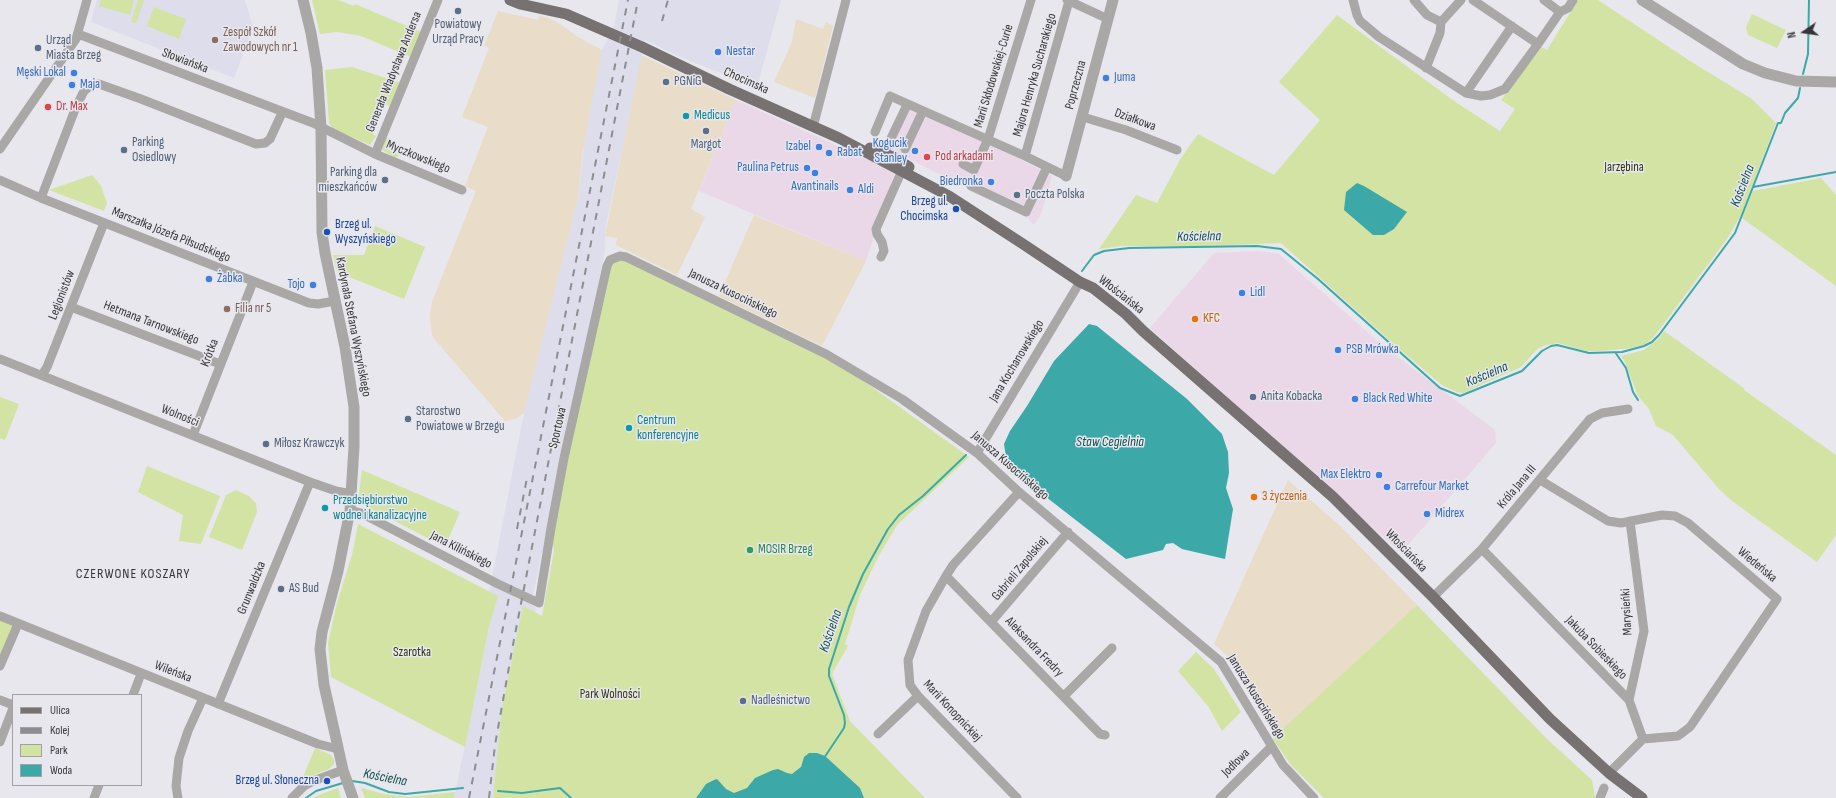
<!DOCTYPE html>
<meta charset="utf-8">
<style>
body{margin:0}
#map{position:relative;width:1836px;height:798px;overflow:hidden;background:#e7e7ed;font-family:"Sofia Sans Condensed",sans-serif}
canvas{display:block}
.legend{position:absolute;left:12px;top:694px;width:130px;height:92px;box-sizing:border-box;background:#e7e7ed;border:1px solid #a0a0a5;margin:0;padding:5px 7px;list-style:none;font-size:12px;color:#363639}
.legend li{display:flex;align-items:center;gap:8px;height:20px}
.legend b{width:20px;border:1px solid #a0a0a5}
.north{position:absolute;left:1784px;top:12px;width:40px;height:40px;-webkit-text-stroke:3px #e7e7ed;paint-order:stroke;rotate:257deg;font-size:11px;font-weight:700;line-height:16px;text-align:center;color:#363639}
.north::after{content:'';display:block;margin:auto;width:14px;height:18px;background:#363639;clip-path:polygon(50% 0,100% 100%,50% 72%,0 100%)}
</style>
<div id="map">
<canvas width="1836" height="798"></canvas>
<ul class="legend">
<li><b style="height:5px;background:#777171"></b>Ulica</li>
<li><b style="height:5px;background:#8c8c91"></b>Kolej</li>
<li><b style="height:11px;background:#d3e3a4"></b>Park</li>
<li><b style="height:11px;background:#3ca8a8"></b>Woda</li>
</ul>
<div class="north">N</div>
</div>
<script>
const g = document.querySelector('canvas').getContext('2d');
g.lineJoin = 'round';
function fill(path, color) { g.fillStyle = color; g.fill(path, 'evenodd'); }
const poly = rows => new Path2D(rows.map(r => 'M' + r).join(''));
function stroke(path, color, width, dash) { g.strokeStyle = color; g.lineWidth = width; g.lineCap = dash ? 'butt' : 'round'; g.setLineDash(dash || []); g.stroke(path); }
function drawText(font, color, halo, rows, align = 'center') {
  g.font = font + ' "Sofia Sans Condensed",sans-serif'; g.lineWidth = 3; g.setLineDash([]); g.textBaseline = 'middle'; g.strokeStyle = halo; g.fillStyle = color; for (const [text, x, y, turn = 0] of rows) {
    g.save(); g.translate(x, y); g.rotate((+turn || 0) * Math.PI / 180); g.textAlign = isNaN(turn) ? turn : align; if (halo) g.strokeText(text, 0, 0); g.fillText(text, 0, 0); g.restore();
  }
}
const commercial = poly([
 [736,100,884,167,894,174,866,261,699,191],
 [908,107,985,141,1052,176,1041,214,1034,225,1028,218,889,149],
 [1258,251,1279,254,1382,345,1495,430,1496,443,1401,553,1150,328,1214,253]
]);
const industrial = poly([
 [498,11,538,20,540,15,557,22,578,37,602,50,582,157,578,198,524,413,515,419,505,421,436,341,432,335,430,316,432,302,476,191,465,186,488,127,462,117,489,48,484,46],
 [796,19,823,29,826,22,833,26,815,98,774,82,792,42],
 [641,55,736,100,691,209,705,217,677,275,616,245,617,238,605,236],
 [754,215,866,261,822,346,719,296],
 [1288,480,1340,526,1417,605,1276,735,1246,688,1231,659,1214,644]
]);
const built = poly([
 [97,0,245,0,253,27,234,78,91,22],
 [619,0,781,0,757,87,685,59,645,40,606,225,605,236,605,250,531,605,536,608,515,713,505,798,454,798,489,628,483,624,524,413,578,198,585,138,602,50,614,26]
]);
const green = poly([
 [101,0,134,0,130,15,99,6],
 [138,0,144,0,136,23,131,22],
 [312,0,338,0,354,6,355,4,421,32,411,57,361,36,337,32,320,34],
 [1578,0,1598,0,1690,61,1752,99,1776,123,1742,213,1727,239,1653,338,1645,344,1631,348,1601,351,1586,351,1558,343,1546,345,1537,349,1521,367,1463,393,1457,392,1442,385,1398,348,1281,243,1200,246,1122,246,1099,249,1136,195,1157,203,1181,158,1198,134,1274,175,1320,120,1279,82,1337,15,1454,101,1500,131,1515,109,1501,100,1542,47,1547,50],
 [154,7,186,19,179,39,147,26],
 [1752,14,1786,30,1777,48,1748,35,1746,27],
 [352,67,401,83,390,106,385,104,373,134,376,136,370,145,333,129,329,123,325,70],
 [385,137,390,139,387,149,399,155,396,158,382,150],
 [92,175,101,186,107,203,104,211,49,190],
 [1821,178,1836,195,1836,286,1742,218,1753,191],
 [375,226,425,247,404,299,337,272,333,255,364,255],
 [620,256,826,354,969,457,897,525,878,557,860,595,845,644,848,646,832,674,850,721,925,798,493,798,502,708,523,606,542,616,554,551,551,528,610,260],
 [1664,331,1745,389,1744,390,1836,455,1836,535,1817,562,1732,501,1719,489,1673,435,1656,426,1649,409,1638,396,1625,362,1621,356,1644,350,1658,339],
 [0,397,19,404,5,440,0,438],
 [147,466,220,496,201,544,179,541,183,515,138,492],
 [362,470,460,512,445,547,358,502],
 [236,490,249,496,256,503,257,512,242,550,209,537,226,495],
 [358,524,498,596,489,627,465,747,331,677,328,643,337,603,352,555],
 [1417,605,1546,738,1592,780,1595,798,1324,798,1291,765,1273,739,1276,735],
 [0,620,12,625,13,627,0,657],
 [1196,652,1214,669,1241,712,1222,731,1208,706,1178,671],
 [315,748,331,755,334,760,334,764,329,769,316,774,304,781,303,777],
 [338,788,341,798,313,798,317,796],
 [361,788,384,794,409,797,455,792,454,798,365,798]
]);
const water = poly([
 [1357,183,1364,186,1407,212,1394,229,1384,235,1373,235,1344,210,1346,192],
 [1089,324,1097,326,1187,399,1222,434,1228,452,1229,473,1226,488,1233,509,1225,559,1182,549,1173,543,1166,544,1163,550,1126,559,1028,483,1007,464,1004,444,1010,431,1027,406,1054,361],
 [809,753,817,753,825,756,860,788,864,798,696,798,706,784,714,780,717,779,726,789,734,793,747,788,755,778,773,770,778,769,787,773,792,774,801,767,804,757]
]);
const stream = poly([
 [1803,74,1808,54,1809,0],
 [1753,187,1836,172],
 [1082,271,1094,255,1104,251,1129,248,1257,246,1281,249,1318,279,1440,388,1460,396,1522,371,1542,351,1551,346,1557,345,1589,353,1622,352,1644,346,1652,342,1659,335,1735,233,1778,123,1781,123,1785,113,1798,98,1800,88],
 [1615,352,1626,368,1633,392,1638,400],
 [824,758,844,728,845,723,844,715,829,676,829,669,849,607,863,574,888,529,899,515,923,496,966,455],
 [352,781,365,783,389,792,405,794,463,788],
 [498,791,522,793,560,788,571,798],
 [306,798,316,791,343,783]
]);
const minor = poly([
 [1067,0,1108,19],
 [1353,0,1357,15,1360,21,1379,37,1466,93,1481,96,1490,95,1505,89,1538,44,1560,12,1568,8,1573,0],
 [1414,0,1427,15,1441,22],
 [1473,0,1538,44],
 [1544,0,1560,12],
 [78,34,313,123,375,154,462,190],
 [1426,68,1440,33,1441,22,1461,0],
 [1466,93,1512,26],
 [1083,117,1126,130,1177,150],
 [813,127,846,0],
 [875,132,890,96,1025,156,1066,176],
 [0,149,76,39,87,0],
 [905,149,923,111],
 [884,153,907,105],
 [375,154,438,0],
 [1025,156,1069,1],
 [963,164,974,170,988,139,1031,0],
 [0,180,41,198,309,303,318,304,335,301],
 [971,186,1026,212,1047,167],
 [41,198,76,107,84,91,91,85,99,84,141,99,256,144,265,143,270,139,282,113],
 [881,257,884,251,882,242,877,234,876,229,904,166],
 [71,307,220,364],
 [0,359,310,482,336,491,352,494],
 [42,375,47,367,104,223],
 [193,435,253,282],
 [977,453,1080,282],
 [1540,480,1608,521,1621,523,1662,515,1675,516,1688,523,1777,599,1690,727,1678,736,1643,739],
 [350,510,361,513,498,584,539,603,551,528,564,458,607,266,610,260,620,256,626,257,826,354,902,399,977,453,1019,492,1221,662,1283,765,1314,798],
 [1482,549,1629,700,1643,739,1609,773],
 [946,576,1100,734,1105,735],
 [1433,597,1482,549,1590,419,1602,413,1628,409],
 [0,616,318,744,338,749],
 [991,622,1068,532],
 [0,666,18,624],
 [133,695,141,674],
 [1064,696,1112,648],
 [0,700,13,705],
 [1629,700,1644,631,1630,521],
 [218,704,310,482],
 [878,734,918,696],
 [0,742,13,708],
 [94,798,99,785],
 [178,798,176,786,179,758,188,731,203,698],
 [292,798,304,786,313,781,343,770],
 [1017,798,918,696,910,685,908,660,926,611,946,576,953,565,1019,492],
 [1220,798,1271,747],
 [1600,798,1604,788]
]);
const tertiary = poly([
 [303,0,311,33,317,68,321,128,322,232,325,253,345,347,354,407,354,447,350,510,338,571,322,632,320,649,324,685,335,734,343,770,353,798],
 [1642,0,1743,64,1765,73,1796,81,1836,82],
 [1066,176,1113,0]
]);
const primary = poly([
 [510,0,520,4,566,14,642,47,729,89,839,138,949,196,1023,244,1080,282,1093,288,1126,314,1143,331,1333,497,1433,597,1550,719,1609,773,1642,798],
 [870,148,893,157,909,167]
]);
const rail = poly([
 [662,21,668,0],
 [517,529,527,478],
 [469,798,628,0],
 [489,798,495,745,512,650,638,0]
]);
const markers = [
 [458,11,4,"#5c6f8a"],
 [215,40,4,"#8d6e63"],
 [38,48,4,"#5c6f8a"],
 [718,52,4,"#3f7fe0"],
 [74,73,4,"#3f7fe0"],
 [1106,78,4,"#3f7fe0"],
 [666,82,4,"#5c6f8a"],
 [72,85,4,"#3f7fe0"],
 [48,107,4,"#e0444e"],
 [686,116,4,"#0f9aa8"],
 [706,131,4,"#5c6f8a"],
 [819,147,4,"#3f7fe0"],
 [124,150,4,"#5c6f8a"],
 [915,151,4,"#3f7fe0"],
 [829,153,4,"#3f7fe0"],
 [927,157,4,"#e0444e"],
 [807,168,4,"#3f7fe0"],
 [815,173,4,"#3f7fe0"],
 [385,180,4,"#5c6f8a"],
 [991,182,4,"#3f7fe0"],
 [850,190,4,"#3f7fe0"],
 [1017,195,4,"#5c6f8a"],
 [956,209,4,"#1a4fb4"],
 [327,232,4,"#1a4fb4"],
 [209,279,4,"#3f7fe0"],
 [313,285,4,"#3f7fe0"],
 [1242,293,4,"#3f7fe0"],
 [227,309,4,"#8d6e63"],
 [1195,319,4,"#e8710a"],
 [1338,350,4,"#3f7fe0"],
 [1253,397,4,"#5c6f8a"],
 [1355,399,4,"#3f7fe0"],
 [408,419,4,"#5c6f8a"],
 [629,428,4,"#0f9aa8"],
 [266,444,4,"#5c6f8a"],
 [1379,475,4,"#3f7fe0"],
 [1387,487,4,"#3f7fe0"],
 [1254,497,4,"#e8710a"],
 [325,508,4,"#0f9aa8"],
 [1427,514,4,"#3f7fe0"],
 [750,550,4,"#2e9e5b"],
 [281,589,4,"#5c6f8a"],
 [743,701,4,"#5c6f8a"],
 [327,781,4,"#1a4fb4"]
];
const serviceNames = [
 ["Powiatowy",458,25,"center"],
 ["Urząd Pracy",458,40,"center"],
 ["Urząd",46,41],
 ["Miasta Brzeg",46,56],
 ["PGNiG",674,82],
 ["Parking",132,143],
 ["Osiedlowy",132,158],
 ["Margot",706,145,"center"],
 ["Parking dla",377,173,"right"],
 ["mieszkańców",377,188,"right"],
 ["Poczta Polska",1025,195],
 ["Anita Kobacka",1261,397],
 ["Starostwo",416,412],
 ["Powiatowe w Brzegu",416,427],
 ["Miłosz Krawczyk",274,444],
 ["AS Bud",289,589],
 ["Nadleśnictwo",751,701]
];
const educationNames = [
 ["Zespół Szkół",223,33],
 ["Zawodowych nr 1",223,48],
 ["Filia nr 5",235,309]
];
const shopNames = [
 ["Nestar",726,52],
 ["Męski Lokal",66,73,"right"],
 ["Juma",1114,78],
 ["Maja",80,85],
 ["Kogucik",907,144,"right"],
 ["Stanley",907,159,"right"],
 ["Izabel",811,147,"right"],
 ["Rabat",837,153],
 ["Paulina Petrus",799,168,"right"],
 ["Biedronka",983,182,"right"],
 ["Avantinails",815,187,"center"],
 ["Aldi",858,190],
 ["Żabka",217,279],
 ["Tojo",305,285,"right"],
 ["Lidl",1250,293],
 ["PSB Mrówka",1346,350],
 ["Black Red White",1363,399],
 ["Max Elektro",1371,475,"right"],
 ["Carrefour Market",1395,487],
 ["Midrex",1435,514]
];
const streetNames = [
 ["Słowiańska",185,61,21],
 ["Generała Władysława Andersa",394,72,-68],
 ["Majora Henryka Sucharskiego",1035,75,-74],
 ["Marii Skłodowskiej-Curie",994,76,-73],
 ["Chocimska",746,81,24],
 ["Poprzeczna",1076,85,-75],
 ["Działkowa",1135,120,20],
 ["Myczkowskiego",418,157,22],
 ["Marszałka Józefa Piłsudskiego",171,235,22],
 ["Janusza Kusocińskiego",733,294,26],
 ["Legionistów",62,295,-69],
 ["Włościańska",1121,295,38],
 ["Hetmana Tarnowskiego",151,323,21],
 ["Kardynała Stefana Wyszyńskiego",353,327,79],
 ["Krótka",210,353,-69],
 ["Jana Kochanowskiego",1017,361,-59],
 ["Wolności",180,416,22],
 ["Sportowa",558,428,-77],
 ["Janusza Kusocińskiego",1010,466,41],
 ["Króla Jana III",1517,487,-50],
 ["Jana Kilińskiego",461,550,27],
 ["Włościańska",1406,551,46],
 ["Wiedeńska",1757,565,40],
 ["Gabrieli Zapolskiej",1020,569,-50],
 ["Grunwaldzka",252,588,-68],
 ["Marysieńki",1627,612,-93],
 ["Aleksandra Fredry",1034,647,46],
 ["Jakuba Sobieskiego",1596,648,46],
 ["Wileńska",173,672,21],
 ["Janusza Kusocińskiego",1256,697,58],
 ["Marii Konopnickiej",952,711,47],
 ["Jodłowa",1236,763,-45]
];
const healthNames = [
 ["Dr. Max",56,107],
 ["Pod arkadami",935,157]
];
const cultureNames = [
 ["Medicus",694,116],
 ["Centrum",637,421],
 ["konferencyjne",637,436],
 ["Przedsiębiorstwo",333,501],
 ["wodne i kanalizacyjne",333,516]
];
const parkNames = [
 ["Jarzębina",1624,168],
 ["Szarotka",412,653],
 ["Park Wolności",610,695]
];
const transitNames = [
 ["Brzeg ul.",948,202],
 ["Chocimska",948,217],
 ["Brzeg ul.",335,225,"left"],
 ["Wyszyńskiego",335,240,"left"],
 ["Brzeg ul. Słoneczna",319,781]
];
const foodNames = [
 ["KFC",1203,319],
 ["3 życzenia",1262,497]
];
const leisureNames = [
 ["MOSIR Brzeg",758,550]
];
const waterNames = [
 ["Kościelna",1743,186,-69],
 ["Kościelna",1199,237,-1],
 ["Kościelna",1487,375,-23],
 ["Staw Cegielnia",1110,442],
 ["Kościelna",831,631,-71],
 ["Kościelna",385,778,11]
];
const neighbourhoodNames = [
 ["CZERWONE KOSZARY",133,574]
];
fill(commercial, '#ead7e7');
fill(industrial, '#e9dcc8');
fill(built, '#deddeb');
fill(green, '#d3e3a4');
fill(water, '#3ca8a8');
stroke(stream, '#3ca8a8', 2);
stroke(minor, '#aaa7a7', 9);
stroke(tertiary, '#aaa7a7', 11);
stroke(primary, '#777171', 11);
stroke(rail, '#8c8c91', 2, [7, 7]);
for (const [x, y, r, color] of markers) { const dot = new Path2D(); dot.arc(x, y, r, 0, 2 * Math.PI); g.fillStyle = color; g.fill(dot); stroke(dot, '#e7e7ed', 1.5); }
drawText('13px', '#4e5e75', '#e7e7ed', serviceNames, 'left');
drawText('13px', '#785e54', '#e7e7ed', educationNames, 'left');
drawText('13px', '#366cbe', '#e7e7ed', shopNames, 'left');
drawText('13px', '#363639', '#e7e7ed', streetNames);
drawText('13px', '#be3a42', '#e7e7ed', healthNames, 'left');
drawText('13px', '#0d838f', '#e7e7ed', cultureNames, 'left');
drawText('13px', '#2e3710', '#e7e7ed', parkNames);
drawText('13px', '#164399', '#e7e7ed', transitNames, 'right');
drawText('13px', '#c56008', '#e7e7ed', foodNames, 'left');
drawText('13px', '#27864d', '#e7e7ed', leisureNames, 'left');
drawText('italic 14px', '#135050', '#e7e7ed', waterNames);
g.letterSpacing = '1px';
drawText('14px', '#363639', '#e7e7ed', neighbourhoodNames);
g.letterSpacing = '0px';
</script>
